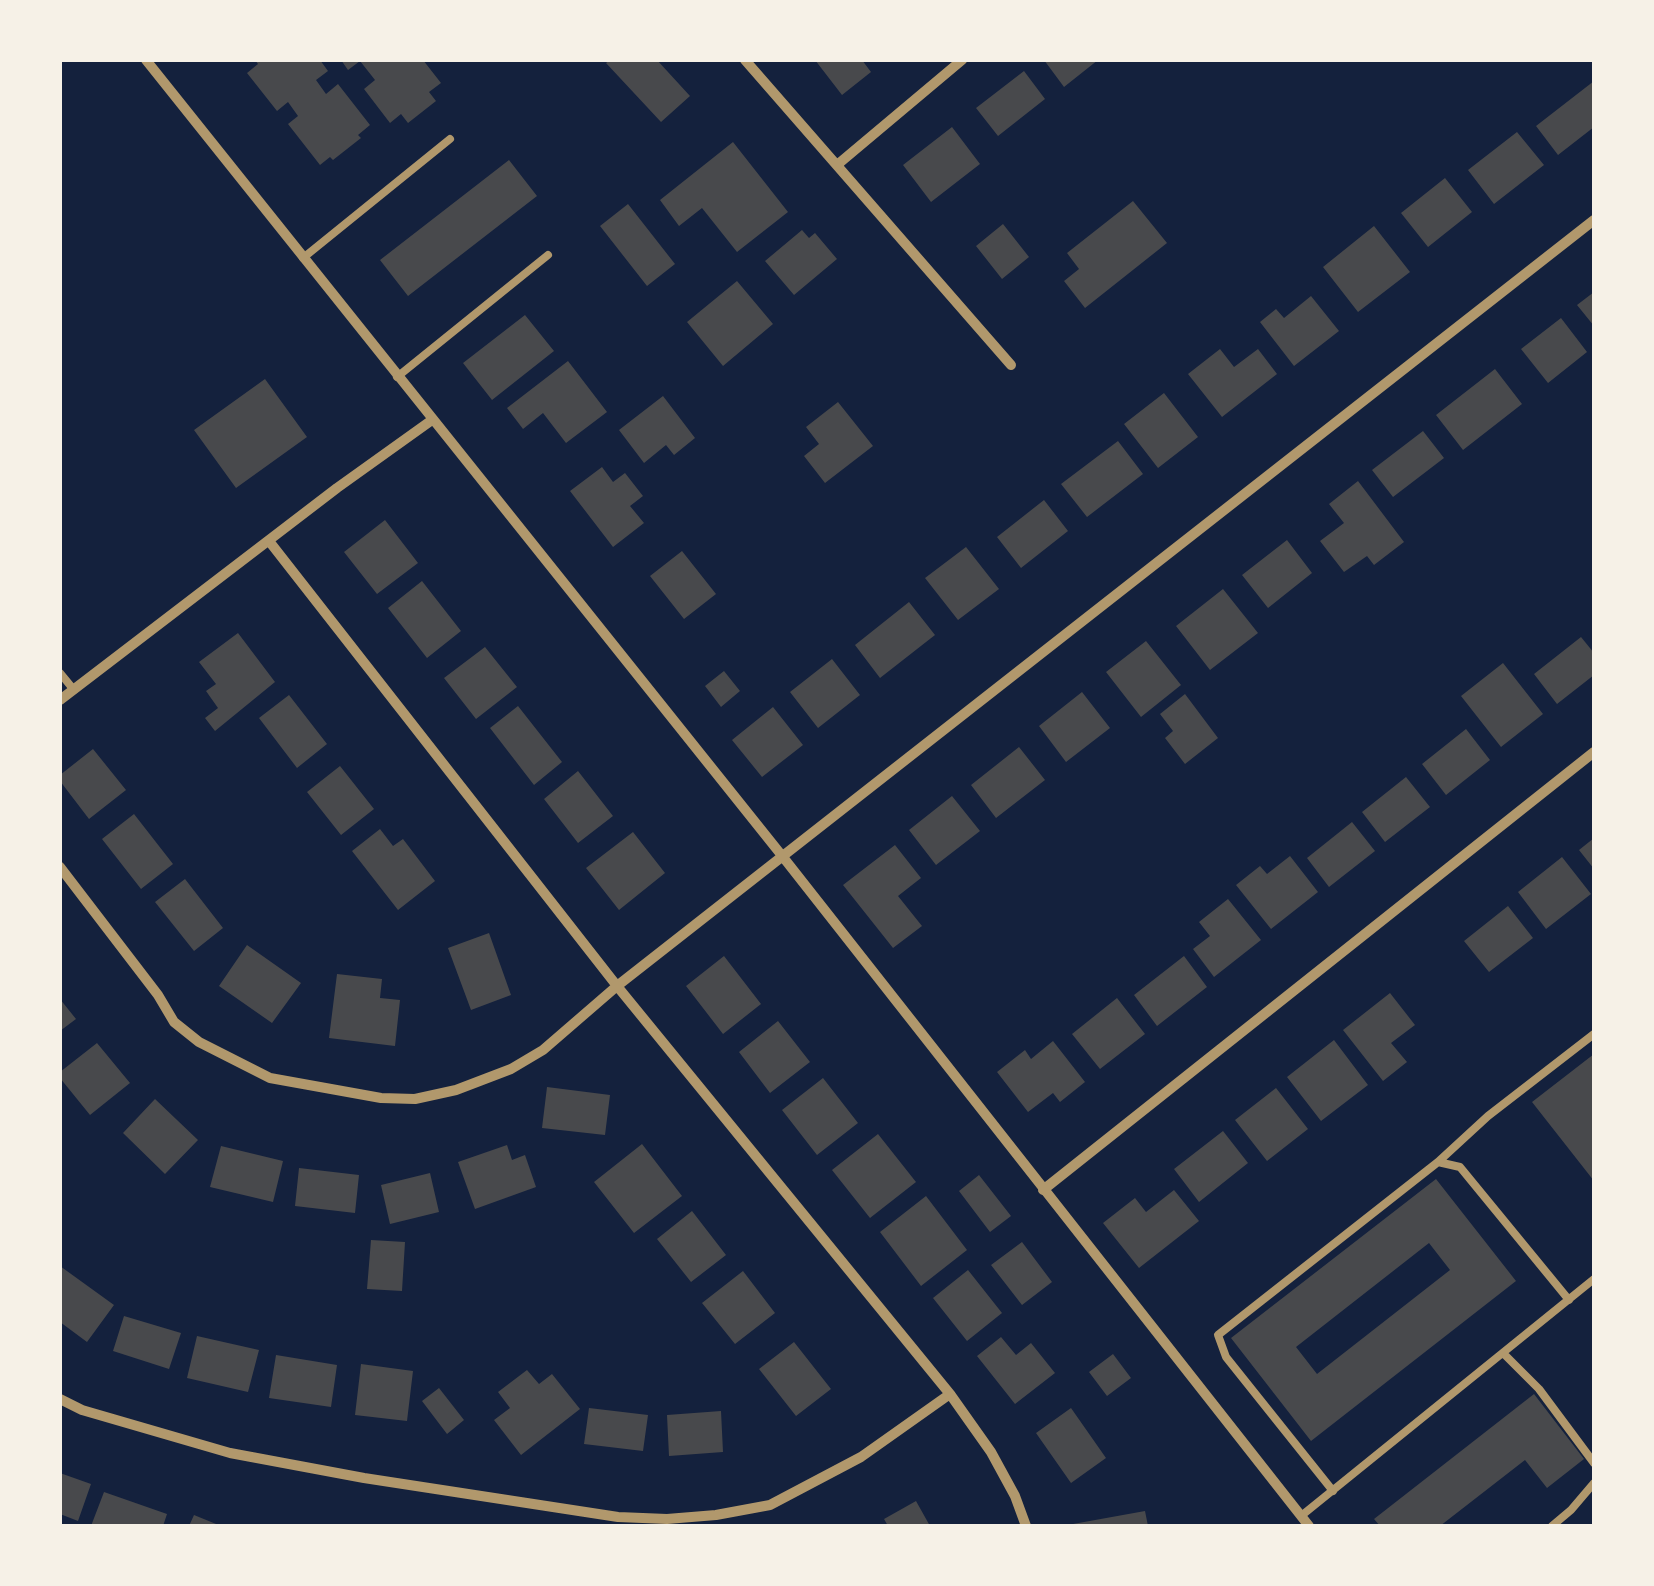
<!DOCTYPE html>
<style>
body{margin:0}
#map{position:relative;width:1654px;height:1586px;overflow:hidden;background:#14213d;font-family:Ubuntu,sans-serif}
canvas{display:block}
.frame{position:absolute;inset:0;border:62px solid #f6f1e7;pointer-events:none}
</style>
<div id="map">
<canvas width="1654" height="1586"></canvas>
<div class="frame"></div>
</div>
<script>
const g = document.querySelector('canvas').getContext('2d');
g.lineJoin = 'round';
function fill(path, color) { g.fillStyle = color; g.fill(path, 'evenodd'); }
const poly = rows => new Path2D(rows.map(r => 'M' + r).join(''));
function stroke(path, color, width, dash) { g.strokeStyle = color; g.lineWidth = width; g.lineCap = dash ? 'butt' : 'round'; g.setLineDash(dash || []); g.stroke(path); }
const building = poly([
 [255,60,320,60,328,71,316,80,326,94,338,84,370,125,358,135,361,138,333,160,330,157,320,165,288,124,298,116,288,102,277,111,247,73,258,64],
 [341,60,423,60,441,83,429,92,436,101,408,123,401,114,390,123,364,89,375,80,360,61,348,70],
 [610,60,657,60,690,96,661,122,606,63],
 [815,60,862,60,871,72,842,95],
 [1044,60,1098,60,1064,87],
 [1024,71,1045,99,998,136,976,108],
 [1594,81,1594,127,1558,155,1536,126],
 [952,127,980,164,931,202,903,165],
 [1517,132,1544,165,1494,204,1468,170],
 [733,142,788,212,737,252,702,208,679,226,660,200],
 [509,160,537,196,408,296,380,260],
 [1445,178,1472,212,1428,247,1401,213],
 [1133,201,1167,243,1085,308,1064,281,1079,269,1067,253],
 [628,204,675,264,647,286,600,226],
 [1003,224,1029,257,1002,279,976,246],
 [1374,226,1410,272,1358,312,1323,267],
 [802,230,809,238,815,233,837,259,794,295,765,261],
 [737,281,773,324,723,366,687,322],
 [1594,292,1594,326,1577,305],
 [1311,296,1339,331,1294,366,1260,322,1276,309,1284,318],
 [525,315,554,351,492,400,463,363],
 [1561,318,1587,352,1548,383,1521,349],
 [1220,349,1234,367,1258,349,1277,374,1222,417,1188,374],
 [568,361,607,412,566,443,543,413,523,429,507,408],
 [1495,369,1522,404,1463,450,1436,415],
 [265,379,307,437,236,488,194,430],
 [1164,393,1198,437,1158,468,1124,424],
 [663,396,695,438,674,455,666,445,644,463,619,430],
 [838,402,873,446,825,483,804,456,819,444,806,427],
 [1423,431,1444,458,1393,497,1372,470],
 [1118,441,1143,474,1087,517,1061,484],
 [602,467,613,482,625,473,643,496,630,506,644,523,613,547,570,491],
 [1358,481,1404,542,1374,565,1367,556,1344,572,1320,541,1344,523,1329,504],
 [1044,500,1068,531,1021,568,997,537],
 [385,520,418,563,377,594,344,552],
 [1287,540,1312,573,1268,608,1242,575],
 [966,547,999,589,958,620,925,578],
 [682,551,716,594,684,619,650,576],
 [422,581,461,631,427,658,388,608],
 [1223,589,1258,633,1210,670,1176,626],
 [909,602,935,635,880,678,855,645],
 [238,633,275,682,215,731,205,718,218,708,206,691,216,684,199,662],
 [1581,637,1594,653,1594,675,1557,704,1534,674],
 [1146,641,1181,685,1141,717,1106,672],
 [485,647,517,687,476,719,444,678],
 [832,659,860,695,818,728,790,692],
 [1503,663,1543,714,1501,747,1461,696],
 [724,671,740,691,721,707,705,686],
 [1082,692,1110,728,1066,762,1039,726],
 [1185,694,1218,738,1185,764,1165,738,1173,731,1160,714],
 [289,695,327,744,297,768,259,718],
 [518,706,562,762,534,785,490,728],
 [773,707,803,745,762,777,732,740],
 [1466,729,1490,760,1446,795,1422,764],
 [1019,747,1045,780,996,818,971,785],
 [93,749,126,790,89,819,60,781,60,775],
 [340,766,374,809,341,835,307,792],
 [578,771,613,816,578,843,544,799],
 [1406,777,1430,807,1385,842,1362,812],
 [952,796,980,831,936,865,909,830],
 [134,814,173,864,141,889,102,839],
 [1352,822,1375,851,1329,887,1307,858],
 [380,829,393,846,403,839,435,881,398,910,352,851],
 [633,832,665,873,619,910,586,868],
 [1594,838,1594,869,1579,850],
 [895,845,921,878,898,896,922,926,893,948,843,885],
 [1290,856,1318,892,1271,929,1236,885,1260,866,1267,874],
 [1562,857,1591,894,1546,929,1518,892],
 [185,879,223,928,194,951,155,902],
 [1228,899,1261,940,1214,977,1193,949,1210,936,1199,922],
 [1508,906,1533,938,1489,972,1464,941],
 [489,933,511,995,471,1010,448,948],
 [247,945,301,983,272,1023,219,986],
 [724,956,761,1004,723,1034,686,986],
 [1184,956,1207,987,1157,1026,1134,995],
 [337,974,382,979,380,998,400,1000,395,1046,329,1038],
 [1390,993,1415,1025,1391,1043,1407,1062,1383,1081,1343,1030],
 [1117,998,1145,1034,1100,1069,1072,1034],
 [60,999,76,1019,60,1031],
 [778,1021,810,1062,770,1093,739,1052],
 [1334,1040,1368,1085,1321,1121,1287,1077],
 [1053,1041,1085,1082,1060,1102,1053,1093,1028,1112,997,1072,1025,1050,1031,1059],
 [97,1043,130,1083,90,1115,60,1078,60,1072],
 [1594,1054,1594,1181,1532,1102],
 [823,1078,858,1123,817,1155,782,1110],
 [547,1087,610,1095,605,1135,542,1128],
 [1276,1088,1308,1129,1267,1161,1235,1120],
 [155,1099,198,1140,165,1174,123,1133],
 [1223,1131,1248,1163,1199,1202,1174,1169],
 [878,1134,916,1182,870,1218,832,1170],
 [642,1144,682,1196,634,1233,594,1182],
 [507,1145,512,1160,525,1155,536,1187,475,1209,458,1162],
 [221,1146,283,1161,273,1202,210,1187],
 [299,1168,359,1175,355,1213,295,1206],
 [430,1173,439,1212,390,1224,381,1185],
 [979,1175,1011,1216,990,1232,959,1191],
 [1436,1179,1516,1281,1311,1441,1231,1338],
 [1429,1243,1450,1270,1317,1374,1296,1347],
 [1174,1190,1199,1221,1139,1268,1103,1223,1135,1198,1146,1212],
 [926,1196,967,1250,921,1286,880,1232],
 [692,1211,726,1255,691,1282,657,1239],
 [371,1240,405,1242,402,1291,367,1289],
 [1022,1242,1052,1282,1022,1305,991,1265],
 [60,1266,114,1305,87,1342,60,1322],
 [968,1270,1002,1313,967,1341,933,1298],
 [743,1271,775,1313,735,1344,702,1303],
 [124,1316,181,1333,169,1369,113,1351],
 [197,1336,259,1350,248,1392,187,1378],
 [1001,1337,1016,1355,1031,1343,1055,1373,1015,1404,977,1356],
 [794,1342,831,1389,796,1416,759,1369],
 [1113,1354,1131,1378,1107,1396,1089,1372],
 [276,1355,337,1365,331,1407,269,1398],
 [361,1364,413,1371,407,1421,355,1415],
 [527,1370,539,1384,552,1374,580,1409,521,1455,494,1420,510,1408,498,1392],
 [439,1388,464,1420,447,1434,422,1401],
 [1534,1394,1584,1459,1547,1488,1525,1460,1440,1526,1380,1526,1374,1519],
 [589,1408,648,1415,643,1451,584,1444],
 [1071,1408,1106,1458,1071,1483,1036,1433],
 [721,1411,723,1452,669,1456,667,1415],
 [60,1473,91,1484,78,1521,60,1514],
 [104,1492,167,1514,163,1526,91,1526],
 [916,1501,930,1526,888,1526,884,1519],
 [1145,1511,1148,1526,1074,1526,1073,1524],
 [194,1515,221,1526,189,1526]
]);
const service = poly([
 [303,258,450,139],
 [397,377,548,255],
 [60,673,74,690],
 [1438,1162,1488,1116,1594,1034],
 [1503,1353,1539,1389,1594,1463],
 [1333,1491,1226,1357,1218,1335,1438,1162,1460,1167,1569,1300],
 [1301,1516,1594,1279],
 [1552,1526,1571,1510,1594,1483]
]);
const minor = poly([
 [146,60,783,857,1309,1526],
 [745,60,1011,365],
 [837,165,962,60],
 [269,541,617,986,950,1394,991,1452,1015,1496,1026,1526],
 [60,700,337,488,432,420],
 [60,867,158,995,174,1022,199,1042,270,1078,381,1098,415,1099,456,1090,511,1069,543,1050,617,986,1594,220],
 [1043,1190,1594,752],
 [60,1399,82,1410,230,1453,364,1478,618,1517,667,1519,716,1515,770,1505,861,1457,950,1394]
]);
fill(building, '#48494c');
stroke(service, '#b1986c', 8);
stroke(minor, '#b1986c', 10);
</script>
